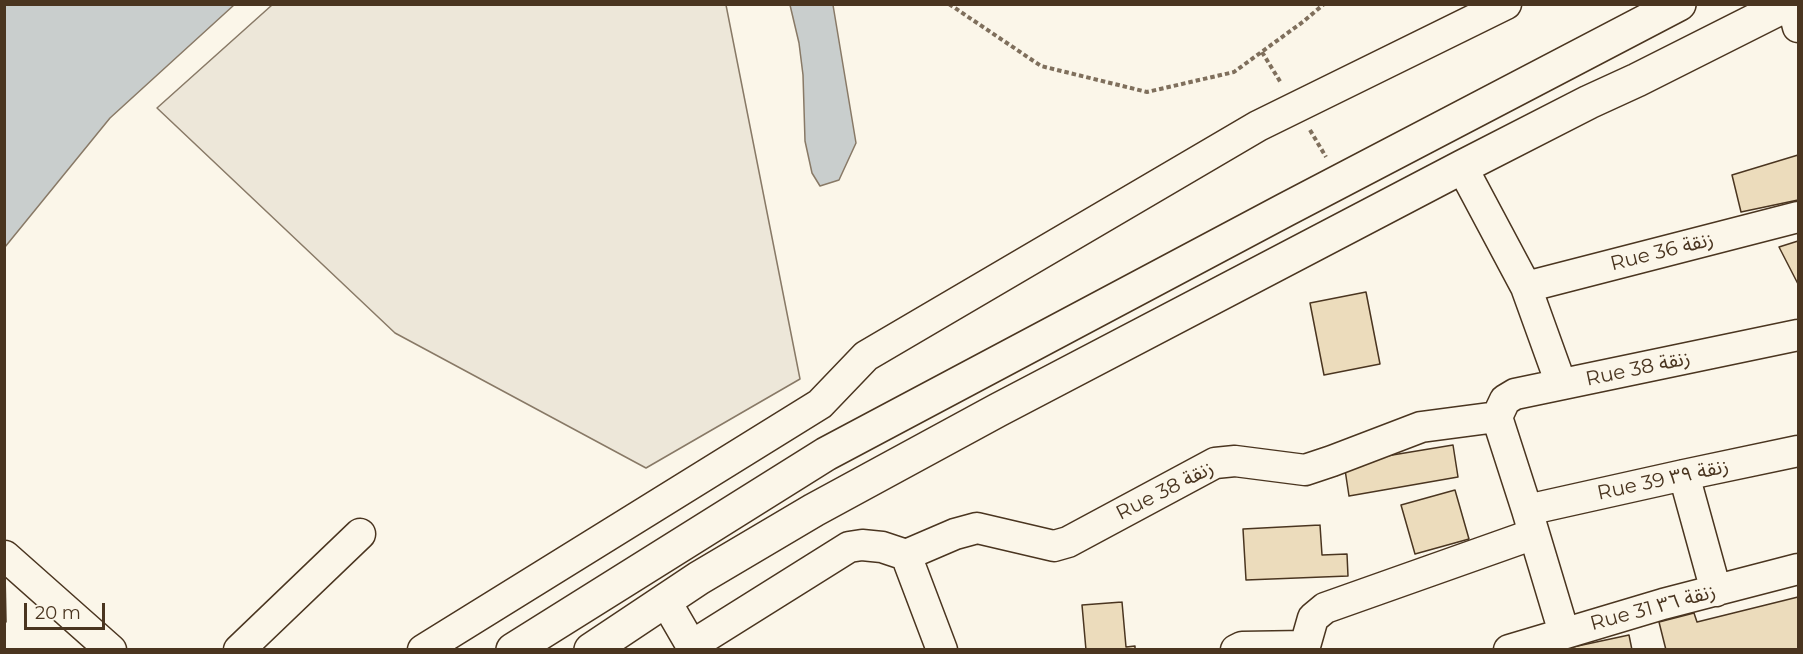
<!DOCTYPE html>
<meta charset="utf-8">
<style>
body{margin:0}
#map{position:relative;width:1803px;height:654px;overflow:hidden;background:#fbf6e9;font-family:Montserrat,sans-serif}
canvas{display:block}
.frame{position:absolute;inset:0;border:6px solid #4a3520;pointer-events:none}
.scale{position:absolute;left:24px;top:603px;width:81px;height:27px;box-sizing:border-box;border:3px solid #4a3520;border-top:0;padding-left:8px;font-size:18px;line-height:21px;white-space:nowrap;color:#4a3520;-webkit-text-stroke:4px #fbf6e9;paint-order:stroke}
</style>
<div id="map">
<canvas width="1803" height="654"></canvas>
<div class="frame"></div>
<div class="scale">20 m</div>
</div>
<script>
const g = document.querySelector('canvas').getContext('2d');
g.lineJoin = 'round';
function fill(path, color) { g.fillStyle = color; g.fill(path, 'evenodd'); }
const poly = rows => new Path2D(rows.map(r => 'M' + r).join(''));
function stroke(path, color, width, dash) { g.strokeStyle = color; g.lineWidth = width; g.lineCap = dash ? 'butt' : 'round'; g.setLineDash(dash || []); g.stroke(path); }
function drawText(font, color, halo, rows, align = 'center') {
  g.font = font + ' Montserrat,"Noto Sans Arabic",sans-serif'; g.lineWidth = 4.5; g.setLineDash([]); g.textBaseline = 'middle'; g.strokeStyle = halo; g.fillStyle = color; for (const [text, x, y, turn = 0] of rows) {
    g.save(); g.translate(x, y); g.rotate((+turn || 0) * Math.PI / 180); g.textAlign = isNaN(turn) ? turn : align; if (halo) g.strokeText(text, 0, 0); g.fillText(text, 0, 0); g.restore();
  }
}
const parking = poly([
 [272,5,726,5,800,379,646,468,395,333,157,108,272,5]
]);
const water = poly([
 [5,4,234,5,110,118,5,247,5,4],
 [790,5,833,5,856,143,839,180,820,186,812,173,805,141,803,75,799,43,790,5]
]);
const building = poly([
 [1798,155,1798,200,1741,212,1732,175,1798,155],
 [1798,241,1798,284,1779,247,1798,241],
 [1366,292,1380,364,1324,375,1310,303,1366,292],
 [1453,445,1458,477,1349,496,1344,463,1453,445],
 [1455,490,1469,539,1415,554,1401,505,1455,490],
 [1320,525,1322,555,1347,554,1348,576,1246,580,1243,529,1320,525],
 [5,572,6,622,4,622,5,572],
 [1798,597,1798,650,1666,650,1659,622,1694,613,1697,622,1798,597],
 [1122,602,1126,647,1135,646,1135,650,1086,650,1082,605,1122,602],
 [1629,635,1632,650,1559,650,1629,635]
]);
const path = poly([
 [949,4,1041,66,1147,92,1234,72,1304,21,1324,4],
 [1262,52,1281,83],
 [1310,130,1326,157]
]);
const minor = poly([
 [1792,4,1798,27],
 [1462,167,1526,287,1561,384],
 [1526,287,1798,217],
 [1497,417,1527,510,1564,633],
 [1684,475,1716,591],
 [1527,510,1684,475,1798,451],
 [906,555,942,650],
 [5,556,111,650],
 [665,600,694,650],
 [691,646,849,547,862,545,882,547,906,555,955,534,977,528,1054,546,1068,542,1215,463,1235,461,1305,470,1332,461,1421,427,1497,417,1505,400,1515,394,1798,335],
 [239,650,360,534],
 [423,650,820,404,866,356,1258,126,1506,4],
 [1236,650,1242,647,1305,646],
 [1305,650,1305,646,1313,618,1325,608,1534,534],
 [1509,650,1663,604,1798,569]
]);
const major = poly([
 [513,650,826,454,1285,210,1679,4],
 [591,650,699,578,814,510,998,410,1462,167,1589,102,1637,80,1788,4]
]);
const streetNames = [
 ["Rue 36 زنقة",1662,252,-14],
 ["Rue 38 زنقة",1638,369,-12],
 ["Rue 39 زنقة ٣٩",1663,480,-12],
 ["Rue 38 زنقة",1165,491,-27],
 ["Rue 31 زنقة ٣٦",1653,608,-15]
];
fill(parking, '#ede7d9');
stroke(parking, '#887966', 1.5);
fill(water, '#c9cecd');
stroke(water, '#887966', 1.5);
fill(building, '#ecdcbc');
stroke(building, '#4a3520', 1.5);
stroke(minor, '#4a3520', 33);
stroke(major, '#4a3520', 36);
stroke(path, '#7f6f5c', 4, [4.5, 3]);
stroke(minor, '#fbf6e9', 30);
stroke(major, '#fbf6e9', 33);
drawText('20px', '#4a3520', '#fbf6e9', streetNames);
</script>
